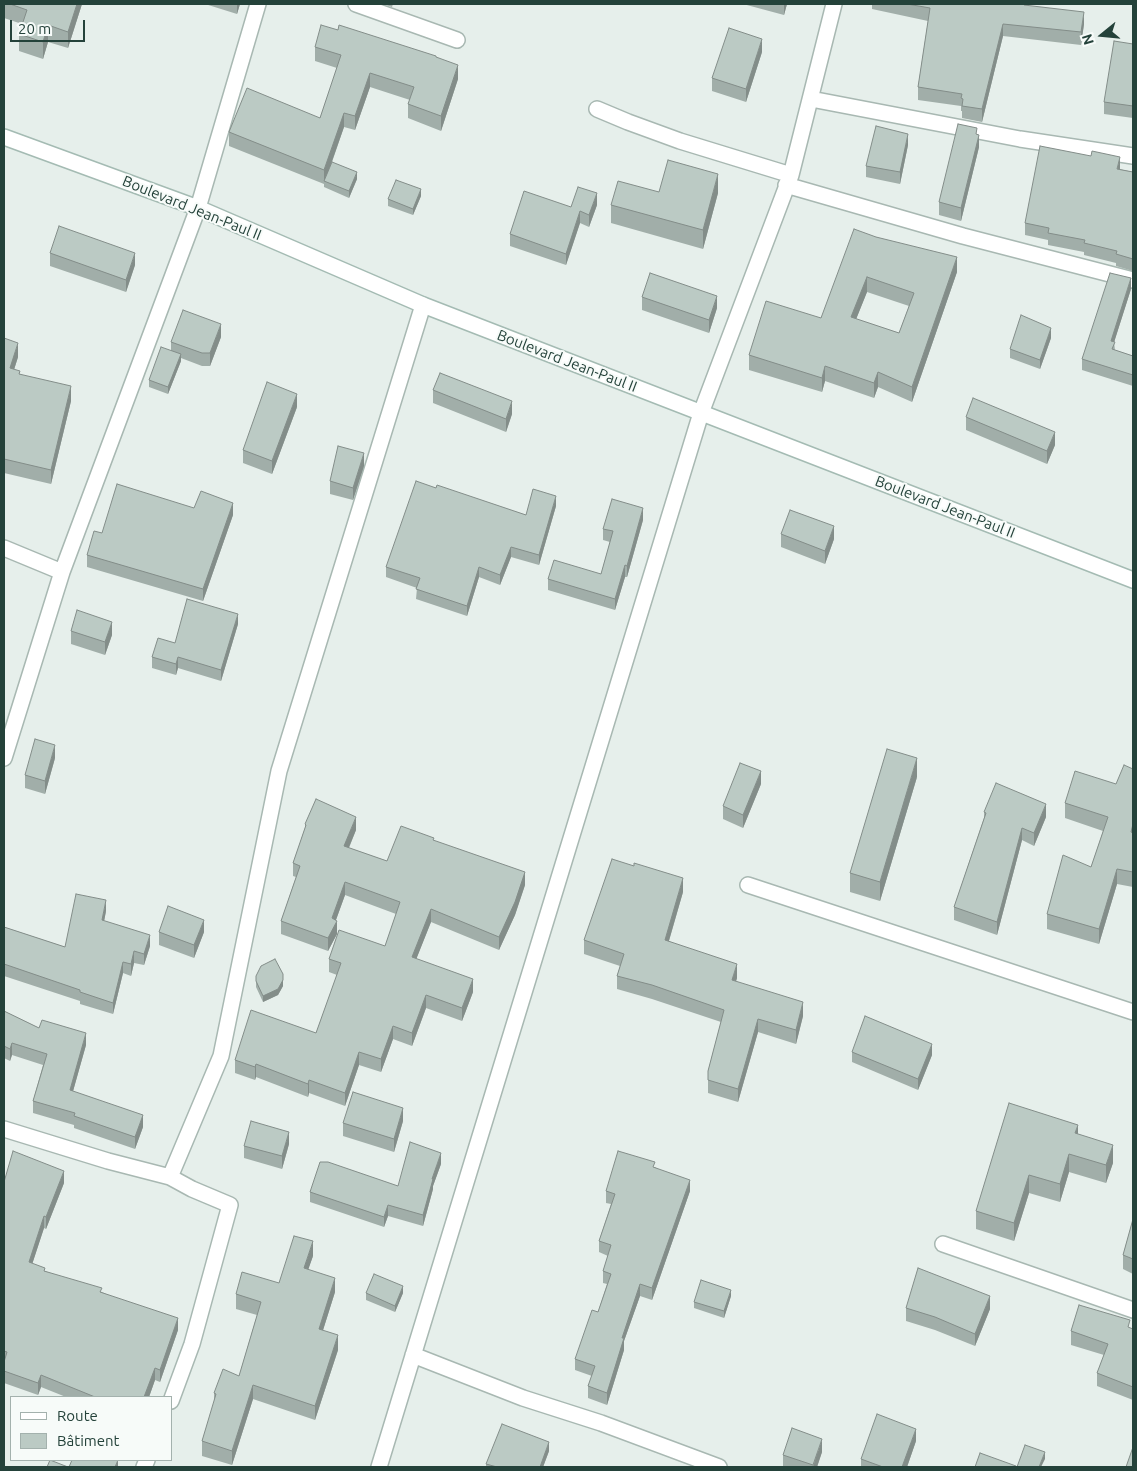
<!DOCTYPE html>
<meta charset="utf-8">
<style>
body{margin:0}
#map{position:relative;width:1137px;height:1471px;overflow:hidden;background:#e6efeb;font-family:Ubuntu,sans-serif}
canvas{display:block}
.frame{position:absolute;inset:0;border:5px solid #24423a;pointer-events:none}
.legend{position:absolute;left:10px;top:1396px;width:162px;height:65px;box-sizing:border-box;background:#f7fbf9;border:1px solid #a3b1ad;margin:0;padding:6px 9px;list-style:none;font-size:15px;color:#24423a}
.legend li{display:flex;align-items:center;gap:10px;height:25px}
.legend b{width:25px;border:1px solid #a3b1ad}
.north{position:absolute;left:1077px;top:10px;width:50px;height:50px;-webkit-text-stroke:4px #f7fbf9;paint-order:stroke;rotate:253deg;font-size:14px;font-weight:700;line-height:20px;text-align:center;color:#24423a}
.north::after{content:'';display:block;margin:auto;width:18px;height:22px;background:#24423a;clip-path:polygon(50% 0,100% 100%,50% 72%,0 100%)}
.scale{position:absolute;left:10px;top:20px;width:75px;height:22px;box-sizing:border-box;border:2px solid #24423a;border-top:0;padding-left:6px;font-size:15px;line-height:18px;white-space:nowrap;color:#24423a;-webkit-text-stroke:4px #f7fbf9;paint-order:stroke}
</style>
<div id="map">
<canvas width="1137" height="1471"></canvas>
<div class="frame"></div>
<ul class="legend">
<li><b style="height:6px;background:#fff"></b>Route</li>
<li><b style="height:14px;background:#bbcac4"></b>Bâtiment</li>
</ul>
<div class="north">N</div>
<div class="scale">20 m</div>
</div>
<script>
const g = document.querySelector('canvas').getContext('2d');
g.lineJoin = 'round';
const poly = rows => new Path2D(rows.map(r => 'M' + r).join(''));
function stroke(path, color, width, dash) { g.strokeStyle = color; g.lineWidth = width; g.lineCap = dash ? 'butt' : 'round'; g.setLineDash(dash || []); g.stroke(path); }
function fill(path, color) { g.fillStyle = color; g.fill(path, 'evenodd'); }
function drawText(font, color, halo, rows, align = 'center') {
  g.font = font + ' Ubuntu,sans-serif'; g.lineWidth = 4; g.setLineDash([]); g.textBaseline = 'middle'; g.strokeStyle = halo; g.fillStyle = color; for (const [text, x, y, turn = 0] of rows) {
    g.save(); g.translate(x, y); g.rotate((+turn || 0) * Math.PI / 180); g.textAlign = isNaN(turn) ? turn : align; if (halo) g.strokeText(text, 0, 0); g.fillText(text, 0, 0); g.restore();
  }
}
const street = poly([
 [356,4,457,40],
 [811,99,1020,139,1133,156],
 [597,109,628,122,680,141,791,175],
 [786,185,963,236,1133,280],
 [4,548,62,572],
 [4,758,62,572,198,208,258,4],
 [748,885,1133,1012],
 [4,1129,108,1161,170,1177,192,1189,230,1205,192,1344,171,1401],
 [170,1177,221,1056,279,771,423,305],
 [943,1244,1133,1310],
 [413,1355,523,1398,601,1423,719,1467],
 [144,1467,147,1460],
 [379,1467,701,413,791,175,834,4]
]);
const secondary = poly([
 [4,137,198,208,423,305,1133,580]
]);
const wall = poly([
 [4,4,82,4,68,48,48,42,43,59,19,51,19,34,22,24,4,18],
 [205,4,240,4,237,14],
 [383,4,393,4,392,7],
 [743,4,787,4,784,15],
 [872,4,1025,4,1025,5,1084,24,1081,45,1003,36,982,122,962,118,962,111,961,111,961,106,918,100,918,87,928,21,872,9],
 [1133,44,1133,118,1104,114,1104,102],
 [315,47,436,58,458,79,441,131,408,118,408,104,410,100,370,87,355,130,344,127,331,165,357,179,349,198,324,187,324,184,229,146,229,132,320,118,337,68,315,61],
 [762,52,746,102,712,91,712,78],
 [977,134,979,147,961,221,939,215,939,202],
 [908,145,900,184,866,177,866,166],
 [1119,169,1133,172,1133,271,1116,266,1116,263,1084,255,1084,252,1048,245,1048,240,1025,235,1025,223],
 [659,192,718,193,703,249,611,223,611,205],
 [421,196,413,215,388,206,388,199],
 [597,205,589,227,580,223,566,265,510,246,510,234,571,207],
 [876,237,957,272,912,402,878,387,874,398,825,381,822,392,749,370,749,355,821,318],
 [867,292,909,306,899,333,856,319],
 [50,253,135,265,126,292,50,266],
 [1131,289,1114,342,1115,350,1133,356,1133,386,1082,370,1082,359],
 [642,297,717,308,709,333,642,310],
 [221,337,210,366,202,366,181,358,181,361,168,394,149,387,149,380,171,351,171,342],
 [4,338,18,357,14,370,20,374,71,401,51,484,4,473],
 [1051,338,1040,369,1010,358,1010,349],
 [433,390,512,414,506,432,433,403],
 [297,407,272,474,243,463,243,450],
 [966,417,1055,445,1047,464,966,430],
 [364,466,353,500,330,494,330,481],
 [436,488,526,515,556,506,539,565,511,557,500,585,479,577,467,616,416,599,417,588,386,577,386,567],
 [233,515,203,601,87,567,87,555,102,533],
 [643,520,627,577,625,577,615,610,548,590,548,579,601,574,610,542,603,540,603,529],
 [781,534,834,539,825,564,781,547],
 [238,624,221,681,178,668,176,675,152,668,152,657,175,643],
 [71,631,112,635,105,655,71,644],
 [55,758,45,794,25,788,25,775],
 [1133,769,1133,887,1117,884,1099,944,1047,929,1047,914,1091,867,1103,831,1065,818,1065,803,1116,784],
 [917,777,880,901,850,892,850,873],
 [761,784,743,828,723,819,723,806],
 [984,812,1046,817,1034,846,1022,840,997,935,954,920,954,907,984,818],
 [305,824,356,830,349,848,387,861,434,841,525,885,515,915,499,950,431,922,416,959,473,992,462,1021,426,1008,412,1046,393,1039,381,1072,359,1065,345,1106,309,1093,308,1097,256,1077,255,1080,235,1073,235,1060,316,1033,337,975,329,972,329,959,385,946,396,914,345,895,336,920,337,934,328,951,281,934,281,921,296,877,293,876,293,863,305,828],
 [683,892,669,941,737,978,736,981,803,1016,796,1044,758,1032,738,1102,708,1093,708,1071,721,1022,652,999,617,989,617,976,620,966,584,954,584,940],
 [106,911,104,921,150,946,144,965,134,963,131,976,123,973,113,1014,80,1004,80,1001,4,976,4,927,65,947],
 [159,932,204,932,194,958,159,945],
 [283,974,283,986,278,995,263,1002,256,987,256,976],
 [4,1011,39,1028,86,1045,73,1091,143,1127,135,1149,74,1128,74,1125,33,1113,33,1101,43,1065,12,1055,10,1061,4,1058],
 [852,1052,932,1055,918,1090,852,1062],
 [403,1121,394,1152,343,1136,343,1123],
 [1078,1134,1113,1163,1106,1183,1069,1172,1060,1202,1029,1193,1014,1241,976,1229,976,1211],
 [289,1144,282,1169,244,1158,244,1146],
 [441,1164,433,1186,433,1189,423,1226,388,1216,384,1227,310,1202,310,1192,398,1186],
 [655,1167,690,1191,652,1300,640,1296,624,1341,624,1350,607,1405,588,1398,588,1386,592,1376,575,1370,575,1359,598,1312,607,1284,603,1283,603,1271,608,1256,599,1252,599,1241,611,1204,606,1203,606,1191],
 [4,1182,64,1183,46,1229,44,1228,32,1264,45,1271,102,1292,178,1330,160,1382,155,1380,149,1397,66,1397,41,1387,38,1395,4,1383],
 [1133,1219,1133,1274,1123,1269,1123,1255],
 [313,1256,308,1269,335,1292,323,1330,338,1350,315,1420,253,1399,232,1465,202,1456,202,1441,214,1403,214,1393,239,1376,257,1315,236,1309,236,1294,279,1283],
 [366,1293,403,1293,395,1312,366,1300],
 [731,1296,724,1318,694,1308,694,1302],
 [906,1308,990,1309,975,1346,935,1330,906,1321],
 [1130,1328,1133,1329,1133,1400,1097,1386,1097,1373,1104,1355,1071,1345,1071,1331],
 [916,1441,907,1467,861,1467,861,1459],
 [549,1451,543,1467,486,1467,486,1464],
 [822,1452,817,1467,783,1467,783,1455]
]);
const shadedWall = poly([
 [77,4,82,4,68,48,68,32],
 [237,4,240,4,237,14],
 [784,4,787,4,784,15],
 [1084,12,1084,24,1081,45,1081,32],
 [1003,24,1003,36,982,122,982,109],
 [48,25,48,42,43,59,43,42],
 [762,39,762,52,746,102,746,89],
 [458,65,458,79,441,131,441,116],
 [370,73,370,87,355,130,355,116],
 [344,113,344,127,325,181,324,181,324,170],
 [908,134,908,145,900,184,900,172],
 [979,135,979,147,961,221,961,208],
 [1120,157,1120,169,1117,181,1117,169],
 [357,172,357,179,349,198,349,191],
 [718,174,718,193,703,249,703,230],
 [421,189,421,196,413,215,413,209],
 [597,193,597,205,589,227,589,215],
 [580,211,580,223,566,265,566,254],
 [135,253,135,265,126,292,126,280],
 [957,257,957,272,912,402,912,387],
 [867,277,867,292,851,332,851,317],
 [1131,278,1131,289,1111,352,1111,341],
 [717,296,717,308,709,333,709,320],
 [221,324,221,337,210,366,210,353],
 [1051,328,1051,338,1040,369,1040,360],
 [18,343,18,357,10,382,10,368],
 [181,354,181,361,168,394,168,387],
 [825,366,825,381,822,392,822,378],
 [878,372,878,387,874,398,874,383],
 [71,386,71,401,51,484,51,470],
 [297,394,297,407,272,474,272,461],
 [512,401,512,414,506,432,506,419],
 [1055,432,1055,445,1047,464,1047,451],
 [364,453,364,466,353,500,353,488],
 [556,496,556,506,539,565,539,555],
 [233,503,233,515,203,601,203,589],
 [643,508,643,520,627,577,627,566],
 [834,526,834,539,825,564,825,551],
 [511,547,511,557,500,585,500,575],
 [625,565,625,577,615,610,615,599],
 [479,567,479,577,467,616,467,606],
 [238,614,238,624,221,681,221,670],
 [112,622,112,635,105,655,105,642],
 [178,657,178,668,176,675,176,664],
 [55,745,55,758,45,794,45,781],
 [917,758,917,777,880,901,880,882],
 [761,771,761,784,743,828,743,815],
 [1046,804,1046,817,1034,846,1034,833],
 [356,817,356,830,344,859,344,846],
 [1022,828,1022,840,997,935,997,922],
 [1117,869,1117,884,1099,944,1099,929],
 [525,872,525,885,515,915,499,950,499,937],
 [683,878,683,892,665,954,665,940],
 [345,882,345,895,333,928,337,921,337,934,328,951,328,938,332,918],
 [106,900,106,911,102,932,102,920],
 [431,909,431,922,412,970,412,957],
 [204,920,204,932,194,958,194,945],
 [150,935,150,946,144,965,144,954],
 [134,951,134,963,131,976,131,964],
 [123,962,123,973,113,1014,113,1003],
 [737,964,737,978,732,994,732,980],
 [473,979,473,992,462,1021,462,1008],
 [283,980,283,986,278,995,263,1002,263,996],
 [426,995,426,1008,412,1046,412,1033],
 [803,1002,803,1016,796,1044,796,1030],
 [758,1019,758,1032,738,1102,738,1089],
 [393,1026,393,1039,381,1072,381,1059],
 [86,1033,86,1045,70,1102,70,1090],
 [12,1043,12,1055,10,1061,10,1049],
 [932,1044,932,1055,918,1090,918,1079],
 [359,1052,359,1065,345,1106,345,1093],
 [256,1064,256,1077,255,1080,255,1067],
 [309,1080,309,1093,308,1097,308,1084],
 [403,1108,403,1121,394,1152,394,1139],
 [143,1115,143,1127,135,1149,135,1137],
 [1078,1125,1078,1143,1075,1133],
 [289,1132,289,1144,282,1169,282,1156],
 [1113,1145,1113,1163,1106,1183,1106,1165],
 [441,1153,441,1164,433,1186,433,1189,423,1226,423,1215,432,1179],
 [1069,1154,1069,1172,1060,1202,1060,1184],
 [64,1171,64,1183,46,1229,46,1217],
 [1029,1175,1029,1193,1014,1241,1014,1223],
 [690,1180,690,1191,652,1300,652,1288],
 [388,1205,388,1216,384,1227,384,1217],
 [44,1216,44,1228,29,1274,29,1262],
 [313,1241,313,1256,304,1282,304,1268],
 [335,1278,335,1292,319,1343,319,1329],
 [640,1284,640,1296,624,1341,624,1350,607,1405,607,1393,622,1338],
 [403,1286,403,1293,395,1312,395,1306],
 [731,1290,731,1296,724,1318,724,1311],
 [990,1296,990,1309,975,1346,975,1334],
 [178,1318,178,1330,160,1382,160,1370],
 [338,1335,338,1350,315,1420,315,1406],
 [155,1368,155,1380,149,1397,144,1397],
 [41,1375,41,1387,38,1395,38,1383],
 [253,1385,253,1399,232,1465,232,1451],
 [916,1429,916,1441,907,1467,902,1467],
 [822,1439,822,1452,817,1467,813,1467],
 [549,1442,549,1451,543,1467,540,1467],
 [1045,1452,1045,1459,1041,1467,1039,1467],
 [118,1460,118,1467,115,1467]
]);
const building = poly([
 [10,4,77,4,68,32,48,25,43,42,19,34,27,10,10,4],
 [907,4,1024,4,1024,5,1084,12,1081,32,1003,24,982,109,962,106,963,99,961,98,962,94,918,87,930,8,907,4],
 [321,25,338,30,339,25,436,56,436,57,458,65,441,116,408,104,414,87,370,73,355,116,344,113,324,170,229,132,247,88,320,118,341,55,315,47,321,25],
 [729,28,762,39,746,89,712,78,729,28],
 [1114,41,1133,44,1133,106,1104,102,1114,41],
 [958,124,977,128,976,134,979,135,961,208,939,202,958,124],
 [876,126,908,134,900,172,866,166,876,126],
 [1040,146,1091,156,1092,151,1120,157,1117,169,1133,172,1133,259,1116,254,1117,251,1084,243,1085,240,1048,233,1049,228,1025,223,1040,146],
 [668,160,718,174,703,230,611,205,618,181,659,192,668,160],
 [332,162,357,172,349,191,324,181,332,162],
 [396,180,421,189,413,209,388,199,396,180],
 [578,187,597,193,589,215,580,211,566,254,510,234,524,191,571,207,578,187],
 [59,226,135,253,126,280,50,253,59,226],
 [854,229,876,237,957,257,912,387,878,372,874,383,825,366,822,378,749,355,766,301,821,318,854,229],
 [867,277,914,293,899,333,851,317,867,277],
 [650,273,717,296,709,320,642,297,650,273],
 [1110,273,1131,278,1111,341,1115,342,1112,349,1133,356,1133,375,1082,359,1110,273],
 [183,310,221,324,210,353,202,353,171,342,183,310],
 [1021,315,1051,328,1040,360,1010,349,1021,315],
 [4,338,18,343,10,368,20,371,19,374,71,386,51,470,4,459,4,338],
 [161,347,181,354,168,387,149,380,161,347],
 [440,373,512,401,506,419,433,390,440,373],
 [267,382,297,394,272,461,243,450,267,382],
 [973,398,1055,432,1047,451,966,417,973,398],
 [338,446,364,453,353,488,330,481,338,446],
 [416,481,436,488,437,485,526,515,533,489,556,496,539,555,511,547,500,575,479,567,467,606,416,589,420,578,386,567,416,481],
 [117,484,194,508,201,491,233,503,203,589,87,555,94,531,102,533,117,484],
 [612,499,643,508,627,566,625,565,615,599,548,579,554,560,601,574,613,531,603,529,612,499],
 [790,510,834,526,825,551,781,534,790,510],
 [187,599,238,614,221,670,178,657,176,664,152,657,158,638,175,643,187,599],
 [77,610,112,622,105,642,71,631,77,610],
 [35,739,55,745,45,781,25,775,35,739],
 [887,749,917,758,880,882,850,873,887,749],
 [740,763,761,771,743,815,723,806,740,763],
 [1124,765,1133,769,1133,824,1131,832,1133,833,1133,872,1117,869,1099,929,1047,914,1063,855,1091,867,1108,817,1065,803,1075,771,1116,784,1124,765],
 [996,783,1046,804,1034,833,1022,828,997,922,954,907,986,813,984,812,996,783],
 [316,799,356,817,344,846,387,861,401,826,434,838,433,840,525,872,515,902,499,937,431,909,412,957,473,979,462,1008,426,995,412,1033,393,1026,381,1059,359,1052,345,1093,309,1080,308,1084,256,1064,255,1067,235,1060,251,1010,316,1033,341,963,329,959,339,930,385,946,400,902,345,882,332,918,337,921,328,938,281,921,300,866,293,863,306,825,305,824,316,799],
 [612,859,634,866,634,863,683,878,665,940,737,964,732,980,803,1002,796,1030,758,1019,738,1089,708,1080,708,1071,724,1010,652,985,617,976,624,954,584,940,612,859],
 [76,894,106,900,102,920,150,935,144,954,134,951,131,964,123,962,113,1003,80,992,80,990,4,964,4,927,65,947,76,894],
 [168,906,204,920,194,945,159,932,168,906],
 [275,959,283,974,283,980,278,989,263,996,256,981,256,976,261,966,275,959],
 [4,1011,39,1028,42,1020,86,1033,70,1090,143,1115,135,1137,74,1116,75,1113,33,1101,47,1054,12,1043,10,1049,4,1046,4,1011],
 [865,1016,932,1044,918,1079,852,1052,865,1016],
 [353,1092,403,1108,394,1139,343,1123,353,1092],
 [1009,1103,1078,1125,1075,1133,1113,1145,1106,1165,1069,1154,1060,1184,1029,1175,1014,1223,976,1211,1009,1103],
 [251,1121,289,1132,282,1156,244,1146,251,1121],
 [410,1142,441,1153,432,1179,433,1179,423,1215,388,1205,384,1217,310,1192,320,1162,328,1162,398,1186,410,1142],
 [13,1151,64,1171,46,1217,44,1216,29,1262,45,1268,44,1271,102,1288,100,1292,178,1318,160,1370,155,1368,144,1397,95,1397,41,1375,38,1383,4,1371,4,1362,7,1352,4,1351,4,1182,13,1151],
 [618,1151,655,1162,653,1167,690,1180,652,1288,640,1284,622,1338,624,1338,607,1393,588,1386,595,1366,575,1359,592,1310,598,1312,611,1274,603,1271,611,1245,599,1241,615,1194,606,1191,618,1151],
 [1133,1219,1133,1259,1123,1255,1133,1219],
 [294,1236,313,1241,304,1268,335,1278,319,1329,338,1335,315,1406,253,1385,232,1451,202,1441,216,1394,214,1393,223,1369,239,1376,261,1302,236,1294,242,1272,279,1283,294,1236],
 [918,1268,990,1296,975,1334,935,1317,906,1308,918,1268],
 [374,1274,403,1286,395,1306,366,1293,374,1274],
 [701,1280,731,1290,724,1311,694,1302,701,1280],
 [1079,1305,1130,1320,1128,1327,1133,1329,1133,1387,1097,1373,1108,1344,1071,1331,1079,1305],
 [877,1414,916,1429,902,1467,883,1467,861,1459,877,1414],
 [502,1424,549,1442,540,1467,497,1467,486,1464,502,1424],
 [792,1428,822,1439,813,1465,783,1455,792,1428],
 [1025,1445,1045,1452,1039,1467,1017,1467,1025,1445],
 [1133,1447,1133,1467,1126,1467,1133,1447],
 [980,1453,1016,1466,1015,1467,975,1467,980,1453],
 [50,1460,68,1467,47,1467,50,1460],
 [72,1460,118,1460,115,1467,69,1467,72,1460]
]);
const streetNames = [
 ["Boulevard Jean-Paul II",192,208,22],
 ["Boulevard Jean-Paul II",567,361,21],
 ["Boulevard Jean-Paul II",945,507,21]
];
stroke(street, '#a8b8b2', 18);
stroke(secondary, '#a4bbb3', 18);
stroke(street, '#fff', 15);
stroke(secondary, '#fff', 15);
fill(wall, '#a1aea9');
fill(shadedWall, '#838d89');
fill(building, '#bbcac4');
stroke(building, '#838d89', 1);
drawText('15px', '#24423a', '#f7fbf9', streetNames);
</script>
